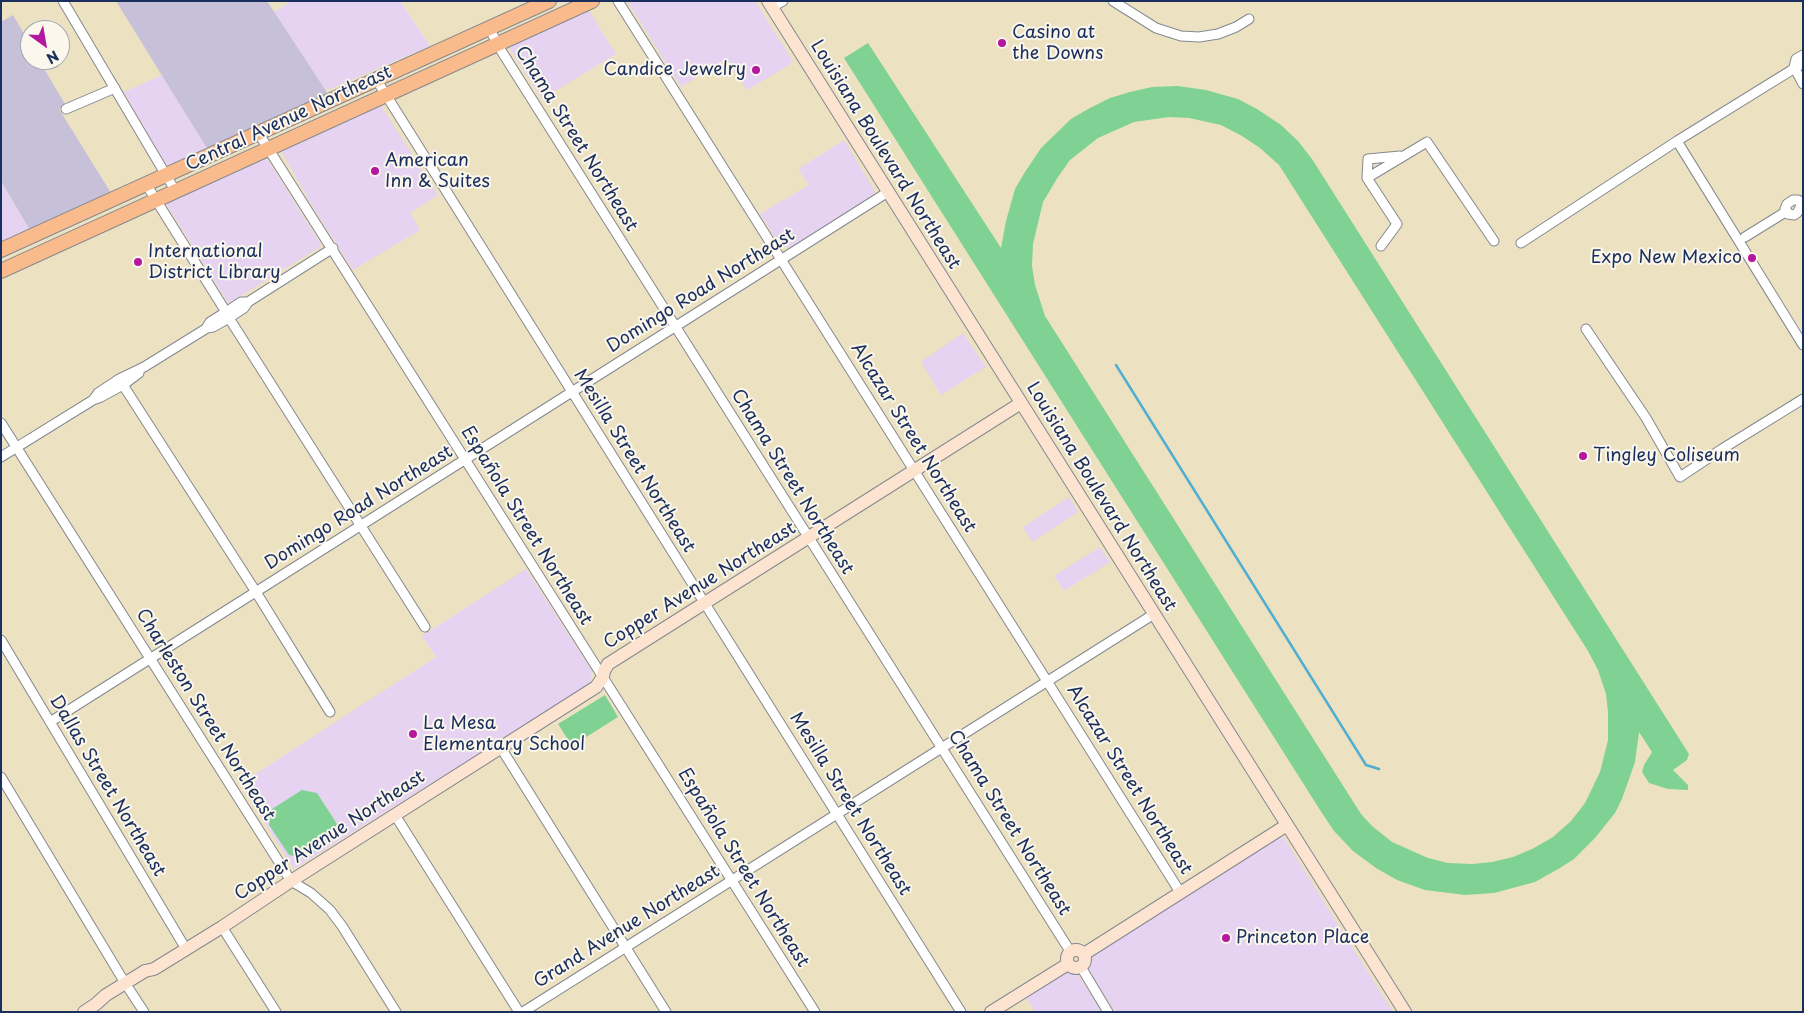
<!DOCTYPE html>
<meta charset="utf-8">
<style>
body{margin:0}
#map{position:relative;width:1804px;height:1013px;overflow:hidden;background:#ece2c1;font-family:"Playpen Sans",sans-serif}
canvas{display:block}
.frame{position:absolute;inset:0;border:2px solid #1b2f5e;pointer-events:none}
.north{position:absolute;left:20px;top:20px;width:50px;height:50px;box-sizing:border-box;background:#fbf7ec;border:1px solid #a1a7b3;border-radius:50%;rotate:148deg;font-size:14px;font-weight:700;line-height:20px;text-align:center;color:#1b2f5e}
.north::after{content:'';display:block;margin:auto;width:18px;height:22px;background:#b5179e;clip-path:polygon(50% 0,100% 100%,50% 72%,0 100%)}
</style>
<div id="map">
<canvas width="1804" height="1013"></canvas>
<div class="frame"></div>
<div class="north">N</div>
</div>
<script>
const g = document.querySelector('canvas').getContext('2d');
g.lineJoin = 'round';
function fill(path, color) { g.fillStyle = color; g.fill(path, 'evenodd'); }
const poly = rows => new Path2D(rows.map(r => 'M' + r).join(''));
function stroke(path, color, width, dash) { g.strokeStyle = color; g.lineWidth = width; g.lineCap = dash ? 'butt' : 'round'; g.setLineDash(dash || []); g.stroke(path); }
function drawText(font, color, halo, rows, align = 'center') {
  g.font = font + ' "Playpen Sans",sans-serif'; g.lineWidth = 4; g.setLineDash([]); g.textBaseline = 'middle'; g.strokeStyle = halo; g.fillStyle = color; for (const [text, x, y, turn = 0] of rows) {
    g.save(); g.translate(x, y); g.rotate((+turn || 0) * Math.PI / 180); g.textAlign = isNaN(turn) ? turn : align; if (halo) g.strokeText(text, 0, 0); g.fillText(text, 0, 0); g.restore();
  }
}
const built = poly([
 [291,1,400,1,430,46,328,90,324,88,274,12],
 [627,1,755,1,793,61,788,66,747,90,726,59,681,87],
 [588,9,616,54,542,99,510,49,512,45],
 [162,75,208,150,170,166,165,163,124,92],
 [380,105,382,107,438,195,410,213,420,230,353,270,316,212,281,151,282,148],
 [844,140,875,191,873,195,790,248,781,246,760,214,809,185,798,169],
 [263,158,268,160,321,245,320,247,229,303,227,301,167,205,168,201],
 [1,181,30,230,1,243],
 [963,333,986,367,941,395,921,362],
 [1069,497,1078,512,1032,542,1023,527],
 [1100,547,1110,562,1064,591,1054,576],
 [526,569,592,671,590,684,294,869,240,784,436,657,422,636],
 [1280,837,1284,838,1393,1012,1115,1012,1089,970,1088,959],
 [1069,971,1074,971,1079,976,1102,1012,1035,1012,1025,996]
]);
const industrial = poly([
 [116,1,267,1,328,94,208,150],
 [13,15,30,44,30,60,39,60,65,104,59,109,111,193,30,230,1,181,1,22]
]);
const green = poly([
 [868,43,1001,248,1006,221,1015,189,1025,172,1041,148,1071,119,1090,108,1110,98,1130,92,1152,87,1178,86,1206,90,1238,99,1257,109,1281,125,1298,141,1312,159,1689,754,1687,760,1673,770,1688,785,1688,790,1668,789,1649,783,1642,772,1644,765,1652,752,1639,732,1635,762,1622,799,1615,813,1595,838,1574,859,1560,868,1535,882,1494,893,1465,895,1425,890,1397,880,1376,868,1353,851,1334,831,1320,810,844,58],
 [1169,117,1189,118,1221,125,1242,136,1260,148,1279,165,1588,651,1598,670,1606,694,1608,712,1608,740,1600,772,1585,803,1571,821,1553,837,1532,849,1513,857,1492,862,1472,864,1448,863,1428,858,1392,842,1372,826,1361,814,1045,316,1035,285,1032,266,1033,244,1043,202,1058,177,1070,160,1098,138,1134,122],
 [605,695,618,717,572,746,558,724],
 [302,790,317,793,337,824,334,839,304,858,289,855,269,825,272,809]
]);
const stream = poly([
 [1116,365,1366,765,1379,769]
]);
const street = poly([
 [63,1,176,192],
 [618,1,1180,892],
 [1113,1,1156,28,1181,36,1199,37,1218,34,1236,27,1249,19],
 [772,7,783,1],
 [489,28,502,52,1070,951],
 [1803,55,1796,59,1794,67,1803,84],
 [376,79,961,1012],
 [66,109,115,88],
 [259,134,815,1012],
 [1677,141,1803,345],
 [1367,178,1368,159,1400,156],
 [146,184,226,312],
 [1787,211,1785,209,1787,204,1793,200,1798,200,1800,203],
 [1745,237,1787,211,1788,214,1794,215,1797,213,1801,206,1800,203,1803,201],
 [1521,243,1677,141,1803,63],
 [1381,246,1397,224,1367,178,1427,142,1494,241],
 [229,318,425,627],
 [207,327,210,322,226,312,241,302,248,302,333,248],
 [1586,329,1646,418,1680,477,1722,449,1803,399],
 [123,385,256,592,330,712],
 [93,400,98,393,119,379,144,367,207,328,213,327,229,318,244,308,248,302],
 [1,423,291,881,311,893,330,910,342,926,396,1012],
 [1,457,93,400,101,397,123,385,139,373],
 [1,640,186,949],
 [50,722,888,192],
 [501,748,666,1012],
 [1,777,125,983],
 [395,815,519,1012],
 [222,927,276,1012],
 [1081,967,1108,1012],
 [129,989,144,1012],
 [523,1012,1154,614]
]);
const secondary = poly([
 [768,1,1405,1012],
 '1067 959a9 9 0 1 1 18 0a9 9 0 1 1-18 0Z',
 [1084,954,1287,825],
 [84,1012,96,1004,106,995,145,971,154,969,222,927,291,881,596,687,603,677,604,671,608,664,1021,403],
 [991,1012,1068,964]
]);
const primary = poly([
 [1,250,549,1],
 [1,271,592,1]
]);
const markers = [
 [1002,43,5,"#b5179e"],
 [756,70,5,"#b5179e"],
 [375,171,5,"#b5179e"],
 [1752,258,5,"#b5179e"],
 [138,262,5,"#b5179e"],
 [1583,456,5,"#b5179e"],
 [413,734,5,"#b5179e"],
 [1226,938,5,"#b5179e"]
];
const poiNames = [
 ["Casino at",1012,33],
 ["the Downs",1012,54],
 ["Candice Jewelry",746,70,"right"],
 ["American",385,161],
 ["Inn & Suites",385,182],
 ["International",148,252],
 ["District Library",148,273],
 ["Expo New Mexico",1742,258,"right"],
 ["Tingley Coliseum",1593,456],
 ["La Mesa",423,724],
 ["Elementary School",423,745],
 ["Princeton Place",1236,938]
];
const streetNames = [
 ["Central Avenue Northeast",289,119,-25],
 ["Chama Street Northeast",576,139,58],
 ["Louisiana Boulevard Northeast",885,155,58],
 ["Domingo Road Northeast",701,291,-32],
 ["Alcazar Street Northeast",913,438,58],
 ["Mesilla Street Northeast",634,461,58],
 ["Chama Street Northeast",792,482,58],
 ["Louisiana Boulevard Northeast",1101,497,58],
 ["Domingo Road Northeast",359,508,-32],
 ["Española Street Northeast",526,526,58],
 ["Copper Avenue Northeast",700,586,-32],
 ["Charleston Street Northeast",205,715,58],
 ["Alcazar Street Northeast",1129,780,58],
 ["Dallas Street Northeast",107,786,59],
 ["Mesilla Street Northeast",850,804,58],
 ["Chama Street Northeast",1009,823,58],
 ["Copper Avenue Northeast",330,836,-33],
 ["Española Street Northeast",743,868,58],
 ["Grand Avenue Northeast",627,927,-32]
];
fill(built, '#e5d3f1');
fill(industrial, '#c7c0d9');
fill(green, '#80d294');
stroke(stream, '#51aed0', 2.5);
stroke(street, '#848890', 11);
stroke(secondary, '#848890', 14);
stroke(primary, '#848890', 16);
stroke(street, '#fff', 9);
stroke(secondary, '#fde4d1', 12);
stroke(primary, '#fabb8c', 14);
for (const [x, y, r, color] of markers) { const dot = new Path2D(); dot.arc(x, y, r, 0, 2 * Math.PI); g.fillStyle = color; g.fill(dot); stroke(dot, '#fbf7ec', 2); }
drawText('18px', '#1b2f5e', '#fbf7ec', poiNames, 'left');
drawText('18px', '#1b2f5e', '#fbf7ec', streetNames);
</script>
